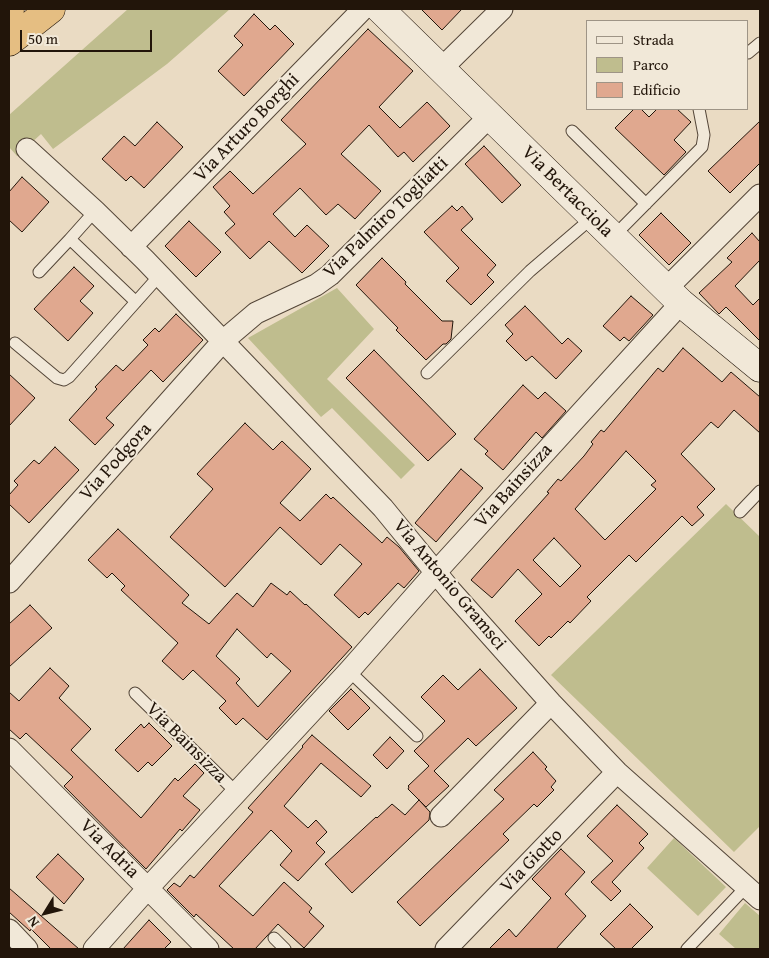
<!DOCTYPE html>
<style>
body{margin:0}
#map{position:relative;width:769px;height:958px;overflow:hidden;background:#eadbc3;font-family:"Gentium Book Plus",serif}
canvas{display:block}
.frame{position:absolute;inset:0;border:10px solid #22150a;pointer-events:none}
.legend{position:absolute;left:586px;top:20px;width:162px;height:90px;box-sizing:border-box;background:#f1e8d8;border:1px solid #9e9486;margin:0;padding:6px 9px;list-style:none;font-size:15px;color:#22150a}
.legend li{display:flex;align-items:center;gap:10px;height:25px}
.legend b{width:25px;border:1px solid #9e9486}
.north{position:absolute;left:20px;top:888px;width:50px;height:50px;-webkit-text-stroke:4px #f1e8d8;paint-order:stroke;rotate:234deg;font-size:14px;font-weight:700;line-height:20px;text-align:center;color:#22150a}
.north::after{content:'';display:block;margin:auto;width:18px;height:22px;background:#22150a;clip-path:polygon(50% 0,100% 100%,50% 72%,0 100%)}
.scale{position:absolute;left:20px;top:30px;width:132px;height:22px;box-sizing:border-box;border:2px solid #22150a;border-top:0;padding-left:6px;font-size:15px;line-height:18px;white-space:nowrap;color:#22150a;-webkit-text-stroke:4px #f1e8d8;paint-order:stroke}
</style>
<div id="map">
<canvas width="769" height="958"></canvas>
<div class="frame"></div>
<ul class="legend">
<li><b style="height:6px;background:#f1e8d8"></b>Strada</li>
<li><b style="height:14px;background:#bfbd8e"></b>Parco</li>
<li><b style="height:14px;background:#e0a88f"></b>Edificio</li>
</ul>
<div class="north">N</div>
<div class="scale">50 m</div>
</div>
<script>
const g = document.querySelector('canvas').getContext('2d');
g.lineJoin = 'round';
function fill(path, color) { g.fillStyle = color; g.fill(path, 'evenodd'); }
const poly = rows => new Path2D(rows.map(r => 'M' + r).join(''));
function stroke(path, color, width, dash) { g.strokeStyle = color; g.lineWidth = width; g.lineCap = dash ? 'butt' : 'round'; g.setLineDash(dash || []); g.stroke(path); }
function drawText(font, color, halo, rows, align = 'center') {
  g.font = font + ' "Gentium Book Plus",serif'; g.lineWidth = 4; g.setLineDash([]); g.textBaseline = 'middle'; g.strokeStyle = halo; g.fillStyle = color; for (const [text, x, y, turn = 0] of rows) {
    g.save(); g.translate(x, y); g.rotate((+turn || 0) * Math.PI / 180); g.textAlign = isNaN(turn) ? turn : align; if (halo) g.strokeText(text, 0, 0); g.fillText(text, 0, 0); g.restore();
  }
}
const green = poly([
 [128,9,230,9,167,64,53,149,41,134,17,156,9,147,9,115],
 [337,288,374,329,327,379,415,465,401,479,332,408,321,417,248,338],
 [726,504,760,537,760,826,734,852,551,675],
 [674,838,726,887,698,916,647,868],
 [745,903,760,916,760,949,736,949,719,934]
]);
const building = poly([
 [421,9,462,9,442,30,421,9],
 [254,14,270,30,275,25,294,44,244,96,218,71,243,45,234,36,254,14],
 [368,29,413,71,379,107,400,128,427,102,450,126,413,162,404,152,398,157,369,125,341,154,381,191,355,219,338,204,326,215,300,188,273,214,295,237,307,225,329,246,302,273,269,241,250,259,225,233,235,224,224,212,230,206,213,187,230,171,253,194,306,144,281,120,368,29],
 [634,109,641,109,649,117,657,109,677,109,691,122,674,140,686,152,664,175,615,128,634,109],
 [760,121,760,163,730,193,708,171,760,121],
 [157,122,183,147,144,188,131,176,126,181,102,159,124,136,135,146,157,122],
 [484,146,521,185,502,203,465,164,484,146],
 [22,177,49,202,22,232,9,220,9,192,22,177],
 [452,206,457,211,462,206,473,219,461,230,496,265,487,275,494,282,471,305,446,281,459,268,424,232,452,206],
 [661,213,691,243,669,265,639,235,661,213],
 [189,221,221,252,196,277,165,246,189,221],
 [752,233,760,242,760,260,735,286,753,305,760,298,760,341,726,307,719,314,699,293,732,262,727,258,752,233],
 [382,258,406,282,405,284,442,321,453,321,451,339,446,344,443,344,426,360,396,330,398,328,356,285,382,258],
 [74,267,94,286,80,301,93,313,68,341,34,309,74,267],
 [631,296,653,315,629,341,624,337,620,341,603,326,631,296],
 [525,306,562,344,568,338,582,351,556,379,532,356,526,361,506,341,513,334,505,325,525,306],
 [176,314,203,340,163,382,151,370,106,418,114,425,95,445,69,420,97,389,95,387,116,365,123,371,148,345,143,340,155,328,159,332,176,314],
 [683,348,722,382,731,372,760,397,760,433,734,410,718,428,711,422,681,454,715,489,697,507,704,515,692,526,682,516,636,562,629,555,587,597,591,601,570,623,568,621,551,638,549,636,539,646,515,621,542,594,518,569,492,598,471,580,549,493,547,492,558,479,561,481,584,456,593,444,591,442,601,430,604,432,658,368,663,372,683,348],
 [626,451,656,481,651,485,656,489,605,540,575,509,626,451],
 [554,538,581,566,560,587,533,560,554,538],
 [374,350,456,434,428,461,346,378,374,350],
 [9,374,35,398,9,426,9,374],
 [523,385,538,399,545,392,566,411,542,438,536,432,503,470,485,454,488,451,474,439,523,385],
 [245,423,273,450,282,441,311,469,280,503,300,521,326,494,331,499,333,497,382,543,387,537,399,547,419,571,404,588,398,583,368,615,365,612,359,618,334,595,362,564,340,544,321,565,280,527,225,587,170,537,213,489,197,474,245,423],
 [55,447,79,470,29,523,9,504,9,495,18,485,14,481,34,460,39,464,55,447],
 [461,469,483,488,436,542,415,523,461,469],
 [118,529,189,595,182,603,209,624,237,593,253,607,271,583,287,595,290,591,305,605,306,604,352,647,267,740,243,718,236,725,219,708,226,701,193,670,183,680,162,661,178,643,121,590,125,586,112,573,107,578,88,560,118,529],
 [237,629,267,658,271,653,291,671,258,707,236,683,240,679,216,656,237,629],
 [30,605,52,628,9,667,9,624,30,605],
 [50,668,69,686,59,698,91,729,71,750,141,818,175,778,178,781,195,764,204,773,183,796,200,810,182,831,180,829,146,869,64,786,73,777,26,733,20,739,9,729,9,692,19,701,50,668],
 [480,669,517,708,476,746,468,738,434,771,449,786,426,807,408,789,409,787,408,786,429,766,414,751,445,721,421,697,443,675,458,690,480,669],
 [351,689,370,708,348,730,329,711,351,689],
 [149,723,172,746,152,766,148,762,138,772,115,750,141,724,144,728,149,723],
 [312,735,371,786,361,797,321,763,284,806,308,828,316,820,327,832,316,843,325,852,298,881,280,865,292,851,271,830,219,886,253,916,284,882,312,908,309,912,324,926,304,948,278,924,255,949,234,949,196,914,194,917,167,890,174,883,180,887,190,875,194,878,253,812,248,808,303,747,302,746,312,735],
 [390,737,404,751,387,769,373,755,390,737],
 [533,752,547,767,545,769,556,781,551,787,554,790,537,807,534,804,503,834,509,840,420,926,397,902,504,799,494,790,533,752],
 [419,800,430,812,429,820,352,893,325,864,376,817,377,818,392,804,405,815,419,800],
 [617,805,648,834,639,843,644,848,612,882,621,891,611,901,591,882,613,861,587,836,617,805],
 [561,849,585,872,565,894,586,916,556,949,489,949,509,929,516,937,551,898,532,879,561,849],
 [58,854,84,879,64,904,36,877,58,854],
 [9,888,79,949,51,949,31,929,30,931,9,912,9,888],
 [630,904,653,927,631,949,616,949,600,934,630,904],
 [149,920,171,942,164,949,123,949,149,920]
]);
const lane = poly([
 [748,53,760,43],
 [572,131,646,204],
 [613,237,702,147,704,135,699,109],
 [70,239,95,211],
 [39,272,70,239,136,302],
 [15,343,57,378,64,380,69,377,159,276],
 [427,373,530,271,593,217],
 [740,512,760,491],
 [349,671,417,736],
 [135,693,236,792],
 [274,938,285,949],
 [687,949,746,887]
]);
const street = poly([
 [441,69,502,9],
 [27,149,95,211,145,260,383,508,451,591,551,703,617,772,760,899],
 [131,247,363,9],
 [666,289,760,195],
 [9,582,223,341,256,313,316,285,330,275,490,116],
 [9,749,208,949],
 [441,816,551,703],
 [9,930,27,949],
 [94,949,148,888,349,671,436,572,681,303],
 [446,949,617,772]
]);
const secondary = poly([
 [380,9,681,303,760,368]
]);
const highway = poly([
 [9,10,10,9],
 [9,42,51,9]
]);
const streetNames = [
 ["Via Arturo Borghi",247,128,-46],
 ["Via Bertacciola",567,192,45],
 ["Via Palmiro Togliatti",386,218,-44],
 ["Via Podgora",116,462,-48],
 ["Via Bainsizza",514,486,-48],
 ["Via Antonio Gramsci",449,585,50],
 ["Via Bainsizza",186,743,45],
 ["Via Adria",109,849,45],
 ["Via Giotto",532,861,-46]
];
fill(green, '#bfbd8e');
fill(building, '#e0a88f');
stroke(building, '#22150a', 1);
stroke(lane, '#544638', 13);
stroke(street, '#544638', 23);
stroke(secondary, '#22150a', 29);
stroke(highway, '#22150a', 29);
stroke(lane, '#f1e8d8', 11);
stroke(street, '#f1e8d8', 21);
stroke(secondary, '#f1e8d8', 28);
stroke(highway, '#e5be82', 28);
drawText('19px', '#22150a', '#f1e8d8', streetNames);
</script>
